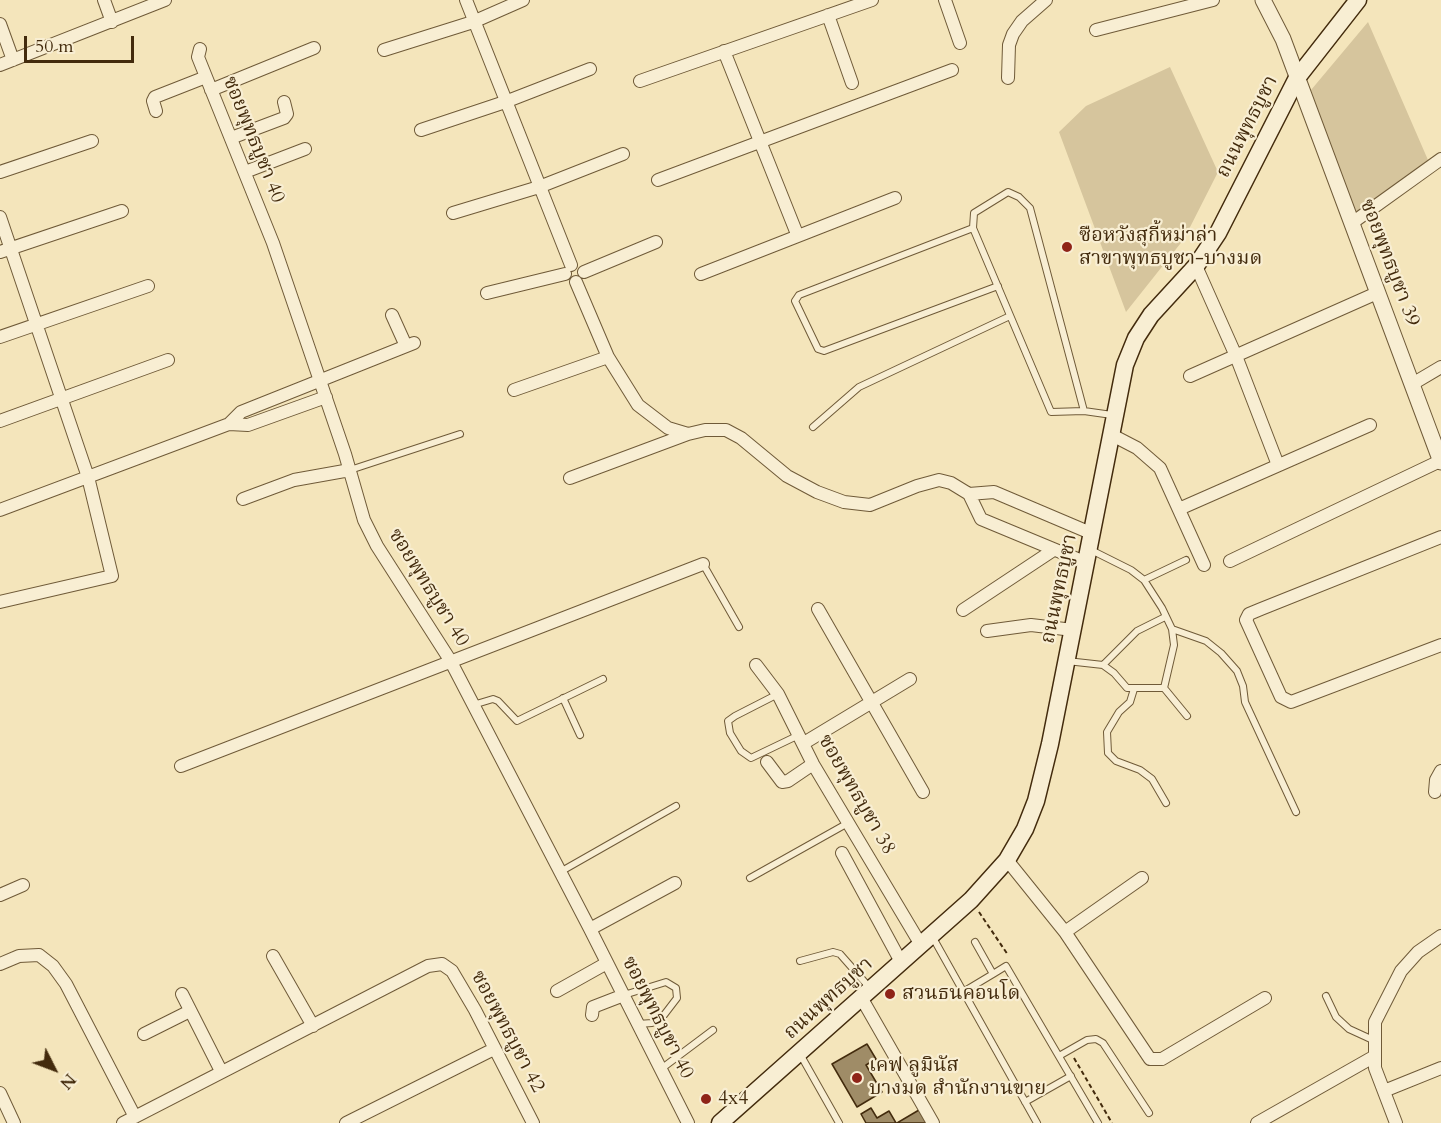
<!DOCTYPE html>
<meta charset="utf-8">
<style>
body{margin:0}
#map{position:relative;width:1441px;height:1123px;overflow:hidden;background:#f4e5bb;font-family:Cardo,serif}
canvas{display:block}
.north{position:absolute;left:24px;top:1039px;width:60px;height:60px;-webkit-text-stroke:4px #f8eed3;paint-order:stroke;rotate:132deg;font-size:16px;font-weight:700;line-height:24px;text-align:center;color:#432b0d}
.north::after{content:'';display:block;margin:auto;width:21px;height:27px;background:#432b0d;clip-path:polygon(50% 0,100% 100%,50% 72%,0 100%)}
.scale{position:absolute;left:24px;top:36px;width:110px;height:27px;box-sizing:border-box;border:3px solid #432b0d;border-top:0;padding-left:8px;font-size:18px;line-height:21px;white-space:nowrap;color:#432b0d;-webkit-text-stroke:4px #f8eed3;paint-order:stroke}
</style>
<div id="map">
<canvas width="1441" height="1123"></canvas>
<div class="north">N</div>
<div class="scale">50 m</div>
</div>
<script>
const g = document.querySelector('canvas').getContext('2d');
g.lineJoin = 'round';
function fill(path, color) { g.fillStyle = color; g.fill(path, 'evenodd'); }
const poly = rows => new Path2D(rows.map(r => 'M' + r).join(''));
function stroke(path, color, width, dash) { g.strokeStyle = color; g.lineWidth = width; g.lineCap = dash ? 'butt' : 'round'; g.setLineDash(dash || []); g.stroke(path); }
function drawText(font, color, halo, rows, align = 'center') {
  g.font = font + ' Cardo,"Noto Serif Thai",serif'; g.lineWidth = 4.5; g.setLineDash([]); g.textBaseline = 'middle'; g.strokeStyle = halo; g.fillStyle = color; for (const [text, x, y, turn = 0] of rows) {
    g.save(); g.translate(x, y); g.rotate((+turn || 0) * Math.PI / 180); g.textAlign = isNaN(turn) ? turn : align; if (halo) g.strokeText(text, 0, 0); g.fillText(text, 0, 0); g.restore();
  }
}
const green = poly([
 [1368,22,1428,160,1354,215,1311,90],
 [1170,67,1218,172,1184,239,1126,312,1059,132,1086,106]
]);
const building = poly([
 [867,1044,876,1059,866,1065,882,1092,857,1107,832,1064,867,1044],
 [871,1108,877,1118,889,1111,896,1123,866,1123,861,1114,871,1108],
 [919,1110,927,1123,897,1123,919,1110]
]);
const path = poly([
 [979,912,1008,955],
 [1074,1058,1112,1123]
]);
const service = poly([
 [973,228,799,295,795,301,818,349,824,351,998,286],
 [1084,411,1030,208,1019,197,1008,192,974,213,973,228,1051,412,1084,411,1112,415],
 [813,427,859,387,1010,316],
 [350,470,460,434],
 [1091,550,1131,570,1144,580,1162,608,1172,629,1174,645,1164,688],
 [703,564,739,627],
 [1144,580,1186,560],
 [1172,629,1206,641,1221,653,1237,671,1243,686,1245,702,1296,812],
 [1067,661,1103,665,1114,673,1127,688,1164,688,1187,716],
 [1103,665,1137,631,1165,617],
 [1134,689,1130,702,1119,712,1107,732,1108,753,1116,761,1140,770,1152,779,1166,803],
 [778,694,735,716,728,721,730,733,741,751,751,758,799,735],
 [563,698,580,735],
 [473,705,493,699,498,701,517,721,603,679],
 [560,872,676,806],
 [750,878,848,823],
 [932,936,1037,1123],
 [975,942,993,974,1006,966,1098,1123],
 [800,961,833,952,840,954,869,987],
 [963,992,993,974],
 [624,995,666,982,676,988,677,998,664,1015,652,1023,638,1024],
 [1326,996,1336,1017,1349,1029,1373,1040],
 [800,1054,839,1123],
 [1059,1056,1087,1040,1096,1039,1103,1043,1149,1113],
 [661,1069,713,1030],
 [1025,1102,1071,1076]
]);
const minor = poly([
 [104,0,112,22],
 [466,0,571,265],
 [945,0,960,43],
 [828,15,852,83],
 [0,24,13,60],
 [1096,30,1213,0],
 [200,49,198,57,273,243,345,454,364,520,377,546,450,660,590,929,688,1123],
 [384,50,473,22,523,0],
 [724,51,797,234],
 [0,65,165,0],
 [1008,78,1009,45,1013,34,1022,21,1046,0],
 [640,81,872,0],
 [211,90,314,48],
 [156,111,153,101,155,97,206,77],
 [421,130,505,102,590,69],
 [231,138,284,118,287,114,284,102],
 [0,172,92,141],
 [245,172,305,149],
 [658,180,952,70],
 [453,213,539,187,623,154],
 [0,217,88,477,112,576,0,602],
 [1352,223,1441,159],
 [0,252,122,211],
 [1196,266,1236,356,1278,465],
 [584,272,656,242],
 [701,274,895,198],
 [576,282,608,357,638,405,668,428,688,434,705,430,726,430,741,438,787,476,817,492,844,502,870,505,917,486,939,480,951,483,969,494,981,519,1087,563],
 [487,293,565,274],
 [392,315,406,346],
 [0,337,148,286],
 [1190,376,1377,293],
 [1414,383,1441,367],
 [514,390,608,357],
 [326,397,248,425,229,424,241,412,414,343],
 [0,421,168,360],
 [1110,434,1137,448,1160,468,1204,565],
 [570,478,688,434],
 [969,494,994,492,1093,534],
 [243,499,294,480,350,470],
 [1179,509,1370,425],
 [0,510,229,424],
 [1441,537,1261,609,1249,614,1246,620,1281,697,1291,702,1441,645],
 [1230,561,1440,461],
 [818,609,923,792],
 [963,610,1052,551],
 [987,631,1031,625,1073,630],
 [756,665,778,694,813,764,921,945],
 [804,743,910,679],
 [767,762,782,782,788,781,813,764],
 [181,766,703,564],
 [1435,792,1436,780,1441,771],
 [842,853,901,962],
 [1007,860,1065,932,1142,878],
 [0,895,23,885],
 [590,929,675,883],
 [1065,932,1150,1059,1162,1059,1265,998],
 [273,956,313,1026],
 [0,964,19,956,39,955,53,966,66,984,135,1117],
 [557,991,607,963],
 [182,994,221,1071],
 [862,999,933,1123],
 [592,1015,593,1007,624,995],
 [144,1034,190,1011],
 [1384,1091,1441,1068],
 [0,1093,14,1123],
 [123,1123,428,966,442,964,452,971,475,1010,533,1123],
 [346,1123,494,1049],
 [1257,1123,1375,1056],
 [1396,1123,1375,1068,1375,1022,1401,971,1418,952,1441,936]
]);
const tertiary = poly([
 [1263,0,1283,39,1441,462]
]);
const secondary = poly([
 [720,1123,971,900,1007,860,1025,829,1036,801,1050,744,1125,365,1136,338,1151,315,1196,266,1218,233,1297,78,1358,0]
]);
const markers = [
 [1067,247,6,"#8f2418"],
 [890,994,6,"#8f2418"],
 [857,1078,6,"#8f2418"],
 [706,1099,6,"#8f2418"]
];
const streetNames = [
 ["ถนนพุทธบูชา",1248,127,-63],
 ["ซอยพุทธบูชา 40",253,140,68],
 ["ซอยพุทธบูชา 39",1389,263,69],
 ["ซอยพุทธบูชา 40",428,588,58],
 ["ถนนพุทธบูชา",1060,589,-78],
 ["ซอยพุทธบูชา 38",856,795,60],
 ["ถนนพุทธบูชา",829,999,-42],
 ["ซอยพุทธบูชา 40",657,1018,63],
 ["ซอยพุทธบูชา 42",507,1032,62]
];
const poiNames = [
 ["ซือหวังสุกี้หม่าล่า",1079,236],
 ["สาขาพุทธบูชา-บางมด",1079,259],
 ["สวนธนคอนโด",902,994],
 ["เคฟ ลูมินัส",869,1066],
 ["บางมด สำนักงานขาย",869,1089],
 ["4x4",718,1099]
];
fill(green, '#d6c59d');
fill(building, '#9f8c67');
stroke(building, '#432b0d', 1.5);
stroke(service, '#6f5a38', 8);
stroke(minor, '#6f5a38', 14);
stroke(tertiary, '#6f5a38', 17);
stroke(secondary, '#432b0d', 19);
stroke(path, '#432b0d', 2, [4.5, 3]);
stroke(service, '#f8eed3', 6);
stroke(minor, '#f8eed3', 12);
stroke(tertiary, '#f8eed3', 15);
stroke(secondary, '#f8eed3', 16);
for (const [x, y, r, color] of markers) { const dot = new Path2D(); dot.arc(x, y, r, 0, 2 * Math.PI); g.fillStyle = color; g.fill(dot); stroke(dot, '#f8eed3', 2); }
drawText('20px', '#432b0d', '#f8eed3', streetNames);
drawText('20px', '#432b0d', '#f8eed3', poiNames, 'left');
</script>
